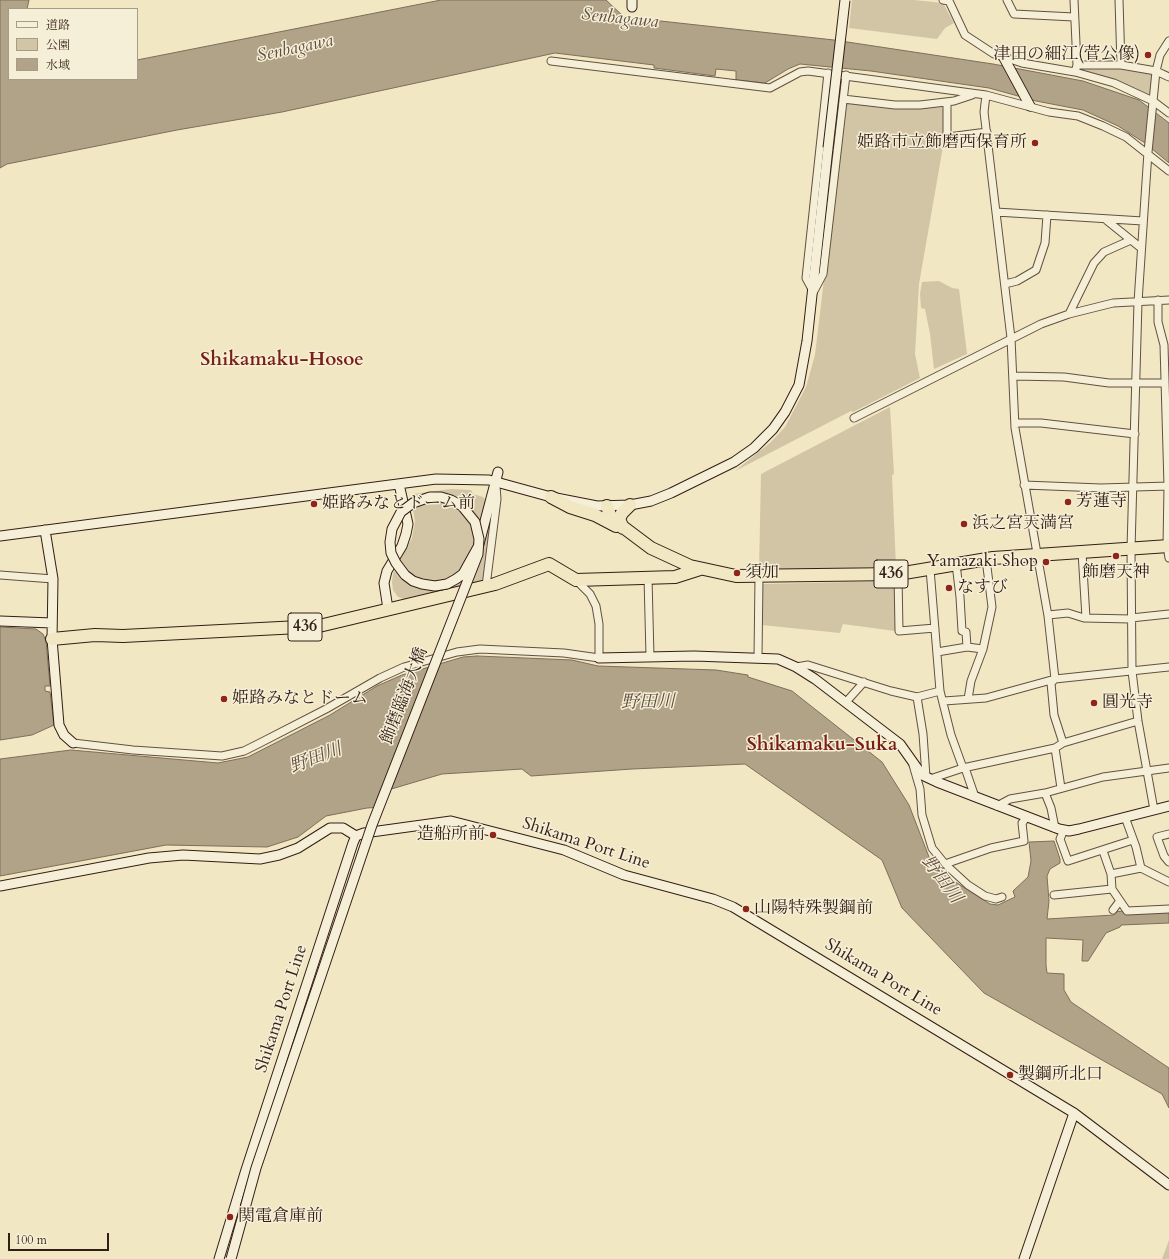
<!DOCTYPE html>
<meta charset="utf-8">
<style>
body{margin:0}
#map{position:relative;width:1169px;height:1259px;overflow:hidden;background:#f1e7c2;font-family:Cardo,"Noto Serif JP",serif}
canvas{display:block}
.legend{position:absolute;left:8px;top:8px;width:130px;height:72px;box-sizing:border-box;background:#f6efd7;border:1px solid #a89b8a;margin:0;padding:5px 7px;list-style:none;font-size:12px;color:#331e17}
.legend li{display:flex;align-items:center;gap:8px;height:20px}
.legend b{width:20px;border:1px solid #a89b8a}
.scale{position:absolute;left:8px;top:1233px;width:101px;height:18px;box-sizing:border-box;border:2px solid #331e17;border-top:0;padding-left:5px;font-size:12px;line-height:14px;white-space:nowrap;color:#331e17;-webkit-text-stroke:3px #f6efd7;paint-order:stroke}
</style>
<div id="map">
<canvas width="1169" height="1259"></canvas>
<ul class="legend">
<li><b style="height:5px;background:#f6efd7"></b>道路</li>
<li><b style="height:11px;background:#d1c5a5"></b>公園</li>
<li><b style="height:11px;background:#b0a388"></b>水域</li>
</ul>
<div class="scale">100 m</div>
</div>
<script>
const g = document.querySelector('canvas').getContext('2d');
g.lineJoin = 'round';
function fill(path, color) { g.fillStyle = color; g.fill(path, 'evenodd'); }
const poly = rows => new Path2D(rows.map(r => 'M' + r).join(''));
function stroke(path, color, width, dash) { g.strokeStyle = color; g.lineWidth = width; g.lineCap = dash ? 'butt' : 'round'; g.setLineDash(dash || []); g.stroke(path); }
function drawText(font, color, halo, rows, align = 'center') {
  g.font = font + ' Cardo,"Noto Serif JP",serif'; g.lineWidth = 3; g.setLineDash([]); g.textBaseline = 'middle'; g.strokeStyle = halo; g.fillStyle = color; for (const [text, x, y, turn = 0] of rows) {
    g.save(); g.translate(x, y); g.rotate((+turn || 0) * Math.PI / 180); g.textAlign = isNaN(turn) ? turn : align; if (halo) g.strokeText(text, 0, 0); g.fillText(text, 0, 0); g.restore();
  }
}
const green = poly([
 [852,0,914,0,943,3,954,23,945,28,937,39,849,28],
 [1083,68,1126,69,1152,74,1151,95,1117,81,1082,71],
 [845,102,945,107,945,135,919,284,915,354,920,378,853,412,851,411,735,471,771,442,785,427,806,387,815,355],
 [939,281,952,288,959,289,967,354,934,369,930,334,925,309,921,308,920,294,922,282],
 [890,407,894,474,892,475,896,567,759,570,761,474],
 [451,489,471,490,473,494,483,497,493,508,484,578,474,585,407,600,398,597,393,590,392,582,393,574,412,538,415,522,411,496,413,494],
 [895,581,894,603,897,629,895,631,843,624,840,633,762,625,763,584],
 [1169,1240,1169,1259,1162,1259]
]);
const water = poly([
 [0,0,29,0,27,9,9,9,9,79,137,79,137,60,441,0,606,0,624,17,834,40,993,64,1083,81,1139,100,1169,123,1169,163,1145,143,1118,126,1083,110,1036,101,989,88,871,71,800,64,788,69,765,83,736,80,736,71,716,69,715,76,654,68,654,65,555,53,282,112,177,130,7,164,0,168,0,0],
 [0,627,36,629,43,634,46,641,50,686,45,686,45,691,50,692,54,725,32,735,0,740,0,627],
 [477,656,572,660,598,666,716,670,748,675,748,677,792,691,882,762,909,805,929,857,949,878,990,904,998,905,1015,897,1013,891,1028,877,1031,861,1029,842,1054,841,1060,859,1060,863,1050,869,1047,876,1049,901,1047,919,1114,915,1115,912,1123,911,1169,912,1169,923,1121,925,1120,927,1106,933,1088,961,1082,961,1083,940,1046,938,1046,965,1047,973,1064,974,1064,990,1071,1002,1169,1068,1169,1108,1162,1094,984,993,902,908,882,860,745,764,632,769,531,776,522,769,442,774,388,790,382,807,367,808,326,816,298,837,267,847,166,845,0,876,0,759,71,750,218,763,248,757,330,715,377,686,402,675,463,657,477,656]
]);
const street = poly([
 [943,0,949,1,965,35,994,54,1022,63,1075,72,1077,65,1074,0],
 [1007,0,1014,14,1074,17],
 [1119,0,1121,65],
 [551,61,770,88,800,72,808,71,986,95,1049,112,1078,116,1103,126,1126,137,1169,171],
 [1077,65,1121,65,1156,71,1169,77],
 [1075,72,1114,83,1153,101,1169,113],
 [986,95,984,112,1011,338,1015,428,1048,616,1055,679,1051,683,1054,715,1063,743],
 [843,99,895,105,920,105,954,101,972,95],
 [947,102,947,135,948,137,987,132],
 [996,212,1143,221],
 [1105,219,1141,248],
 [1005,284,1017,281,1036,270,1045,243,1047,215],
 [813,291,806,278,828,73],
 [814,291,823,274,846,75],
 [1158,300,1158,322,1164,345,1168,486,1167,546,1169,558],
 [1069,314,1094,263,1104,252,1131,240],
 [1013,376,1064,377,1109,383,1165,383],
 [854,418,1041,324,1069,314,1113,303,1169,300],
 [1015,423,1041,423,1135,434],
 [1024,485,1101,488,1169,486],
 [1082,552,1086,618],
 [956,564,960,597,962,631,966,632,967,647],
 [930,569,940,691,951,735,963,768],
 [898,574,899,631,935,628],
 [0,575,53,579],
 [648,577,650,657],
 [486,586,497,499,496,486],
 [1048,615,1068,613,1084,618,1131,619],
 [1131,618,1169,614],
 [937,652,967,647,983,649],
 [758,657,759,577],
 [796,667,808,665,891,691,917,697,940,691],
 [917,697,923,734,926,777],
 [968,699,971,681,983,649,992,607,986,559],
 [944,701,986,698,1055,679,1169,667],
 [846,702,864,682],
 [73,743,133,750,222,756,244,751,260,743,326,709,380,678,404,667,457,652,480,649,564,653,599,658,599,624,596,606,590,594,576,580],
 [1055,748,1061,788],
 [913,765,920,789,922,815,932,848,945,864,968,885,985,896,996,899,1002,897],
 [965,768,975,797],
 [930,779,963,768,1055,748,1063,743,1138,721],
 [1045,793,1051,808,1055,828],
 [997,806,1010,799,1045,793,1103,777,1169,768],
 [1154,810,1138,721,1132,671,1131,549,1138,302,1148,152,1156,71,1160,55,1169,41],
 [1125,817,1136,847,1141,868,1169,882],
 [1064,830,1060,839,1068,861,1133,840],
 [1169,834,1157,837,1164,856,1169,862],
 [1103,851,1111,874,1112,889,1127,911,1169,909],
 [945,864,991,848,1024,841,1022,823,1027,817],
 [1111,874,1141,868],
 [1054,895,1112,889],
 [1113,910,1119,902]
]);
const secondary = poly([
 [632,7,632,0],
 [1004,58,1030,106],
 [45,530,53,579,52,639,59,725,64,735,73,743],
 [0,536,436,479,489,480,551,497,597,506,630,505,651,501,671,493,734,462,754,448,773,429,785,412,799,385,807,341,828,148],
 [479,544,498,472],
 [388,609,384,583,387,571,402,546,406,534,408,524,399,484],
 [0,621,52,623],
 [599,658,694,656,778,659,796,667,815,679,900,744,922,775,937,782,1059,829,1069,831,1079,829,1169,806],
 [0,886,149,858,183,855,260,859,279,855,298,848,330,828,343,828,356,836],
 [219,1259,245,1173,353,843,356,836,364,833,451,821,564,850,624,875,713,899,733,907,1074,1113,1169,1185],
 [1024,1259,1074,1113]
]);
const highway = poly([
 [551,497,570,507,595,515,616,526],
 [607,506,611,518,651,548,690,566,736,576,898,574,993,558,1169,546],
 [623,528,619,519,622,513,630,505],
 [52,639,95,635,123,636,319,626,495,584,549,564,576,580,675,577,700,569]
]);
const secondaryBridge = poly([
 [828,148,845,0],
 [231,1259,256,1168,372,825,478,554,479,539,475,522,462,506,451,500,441,497,430,497,413,503,401,512,392,529,390,542,391,553,396,563,405,575,413,581,422,584,435,586,447,584,456,579,463,574,478,547]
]);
const markers = [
 [1148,55,4,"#8f2418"],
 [1035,143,4,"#8f2418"],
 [1068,502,4,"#8f2418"],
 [314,504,4,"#8f2418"],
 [964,524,4,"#8f2418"],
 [1116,556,4,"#8f2418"],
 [1046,562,4,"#8f2418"],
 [737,573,4,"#8f2418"],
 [949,588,4,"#8f2418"],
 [224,699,4,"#8f2418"],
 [1094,703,4,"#8f2418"],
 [493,835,4,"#8f2418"],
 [746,909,4,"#8f2418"],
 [1010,1075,4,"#8f2418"],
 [230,1217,4,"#8f2418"]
];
const shields = [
 [891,574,34],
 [305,627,34]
];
const shieldNames = [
 ["436",891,574],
 ["436",305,627]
];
const poiNames = [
 ["津田の細江(菅公像)",1140,55,"right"],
 ["姫路市立飾磨西保育所",1027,143,"right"],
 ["芳蓮寺",1076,502],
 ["姫路みなとドーム前",322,504],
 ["浜之宮天満宮",972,524],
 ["Yamazaki Shop",1038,562,"right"],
 ["須加",745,573],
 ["飾磨天神",1116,573,"center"],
 ["なすび",957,588],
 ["姫路みなとドーム",232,699],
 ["圓光寺",1102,703],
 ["造船所前",485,835,"right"],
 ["山陽特殊製鋼前",754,909],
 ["製鋼所北口",1018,1075],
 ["関電倉庫前",238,1217]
];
const streetNames = [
 ["飾磨臨海大橋",405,696,-69],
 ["Shikama Port Line",586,844,18],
 ["Shikama Port Line",883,978,31],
 ["Shikama Port Line",282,1009,-72]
];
const waterNames = [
 ["Senbagawa",620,19,6],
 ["Senbagawa",295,49,-12],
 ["野田川",648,703,-1],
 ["野田川",316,759,-21],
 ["野田川",941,880,53]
];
const quarterNames = [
 ["Shikamaku-Hosoe",282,361],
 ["Shikamaku-Suka",822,746]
];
fill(green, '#d1c5a5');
fill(water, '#b0a388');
stroke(water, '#7e6e5b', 1);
stroke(street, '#625042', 9);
stroke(secondary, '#331e17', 11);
stroke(highway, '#331e17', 14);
stroke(street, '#f6efd7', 7);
stroke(secondary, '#f6efd7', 9);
stroke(highway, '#f1e7c2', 12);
stroke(secondaryBridge, '#331e17', 11, []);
stroke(secondaryBridge, '#f6efd7', 9);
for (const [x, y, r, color] of markers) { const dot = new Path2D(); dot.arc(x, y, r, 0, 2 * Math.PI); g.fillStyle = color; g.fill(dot); stroke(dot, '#f6efd7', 1.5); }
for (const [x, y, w] of shields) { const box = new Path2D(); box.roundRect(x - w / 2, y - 14, w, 28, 3); g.fillStyle = '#f6efd7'; g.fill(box); stroke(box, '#331e17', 1); }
drawText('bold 16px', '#331e17', null, shieldNames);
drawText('17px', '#331e17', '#f6efd7', poiNames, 'left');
drawText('17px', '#331e17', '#f6efd7', streetNames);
drawText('italic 18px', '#5f4d3f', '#f6efd7', waterNames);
drawText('bold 19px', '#7a1f14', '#f6efd7', quarterNames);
</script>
